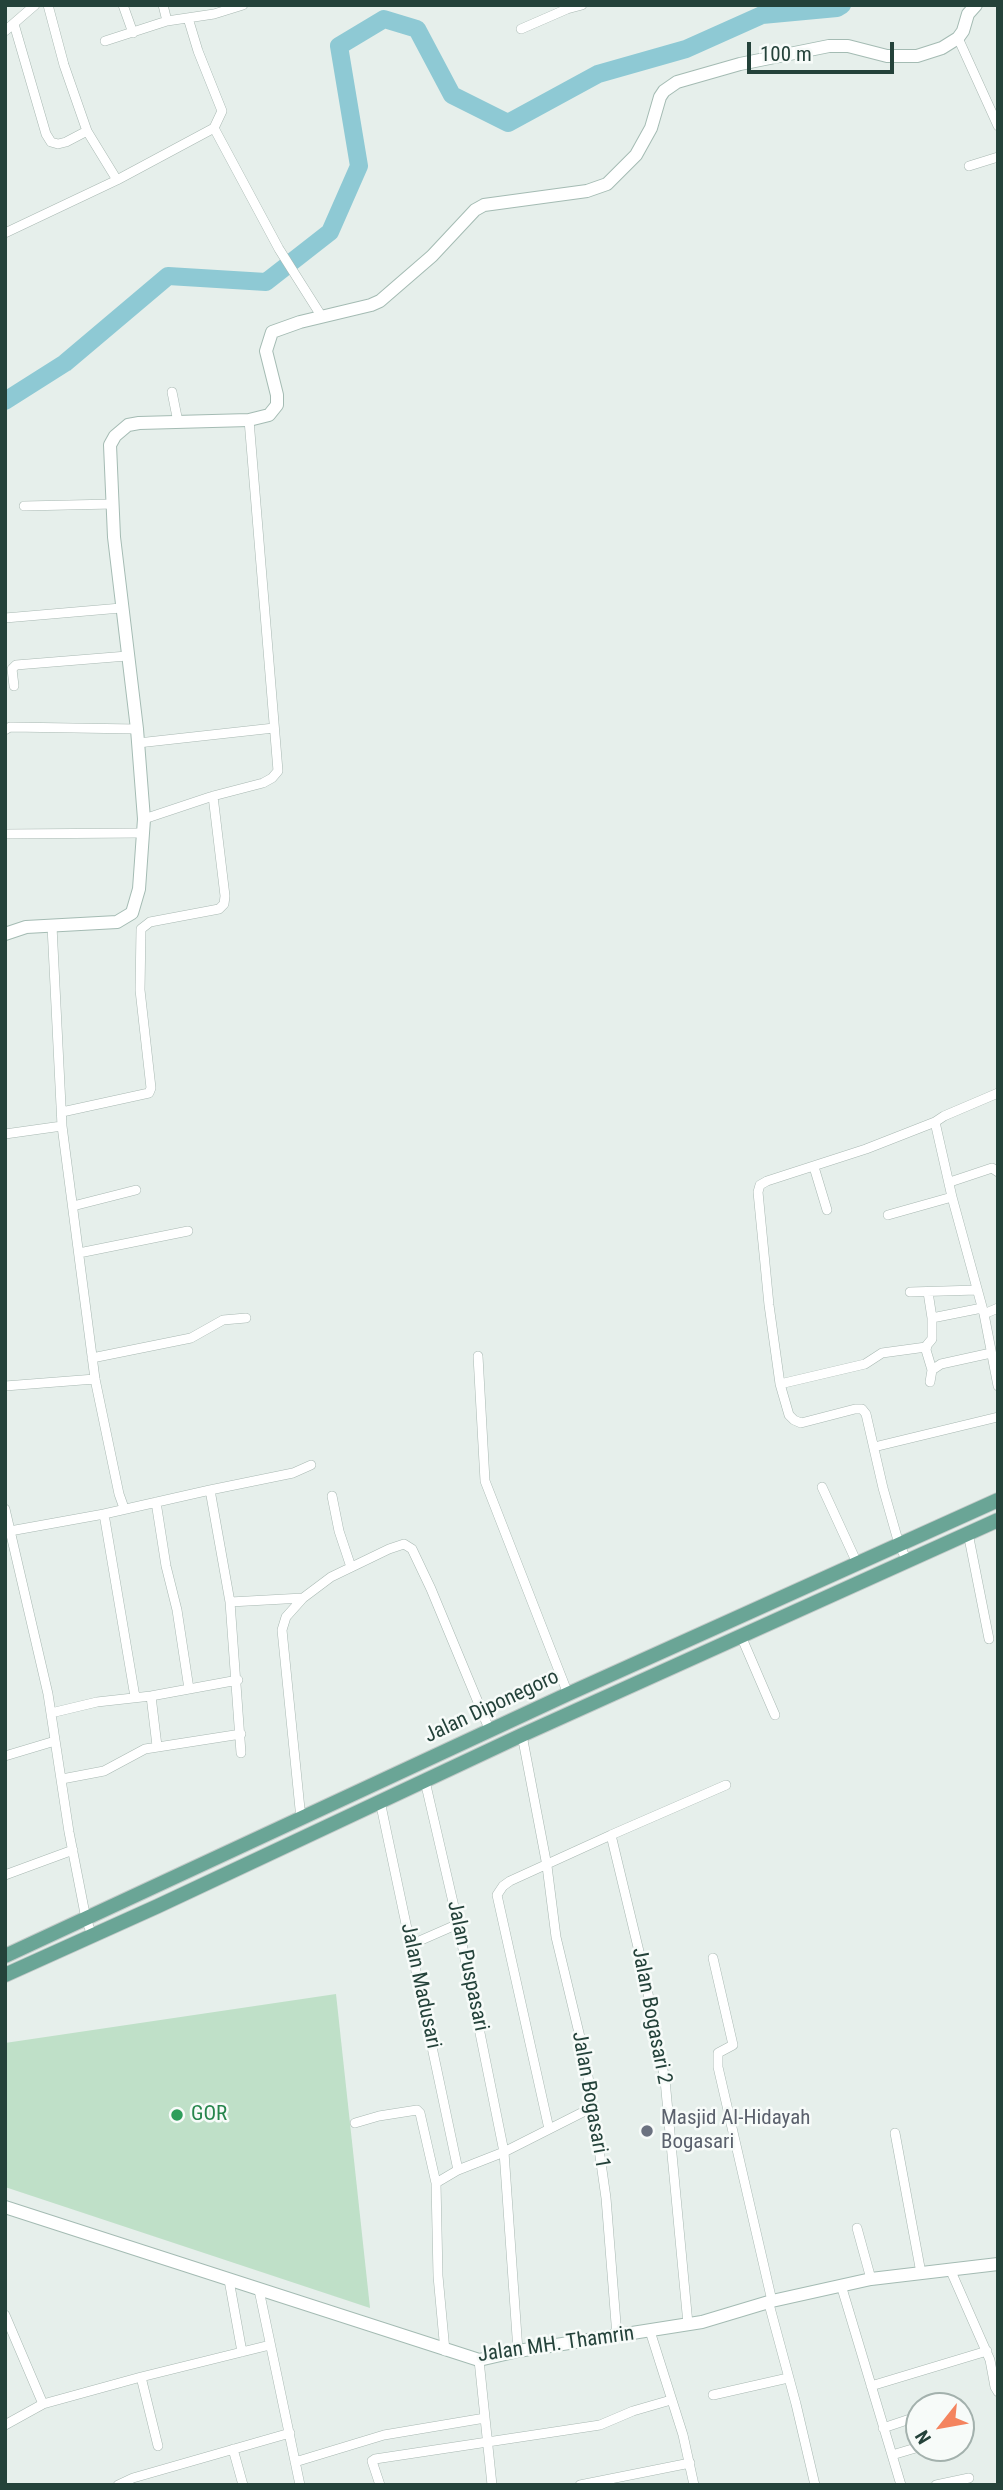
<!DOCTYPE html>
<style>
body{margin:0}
#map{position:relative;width:1003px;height:2490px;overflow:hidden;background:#e6efeb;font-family:"Roboto Condensed",sans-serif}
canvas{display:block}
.frame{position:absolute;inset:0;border:7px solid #24423a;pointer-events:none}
.north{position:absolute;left:905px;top:2392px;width:70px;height:70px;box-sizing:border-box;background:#f7fbf9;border:2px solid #a3b1ad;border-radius:50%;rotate:239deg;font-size:19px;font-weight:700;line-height:28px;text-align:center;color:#24423a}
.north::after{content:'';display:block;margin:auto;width:24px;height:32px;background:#f4845f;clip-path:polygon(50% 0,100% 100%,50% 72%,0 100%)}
.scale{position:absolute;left:747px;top:42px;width:147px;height:32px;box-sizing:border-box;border:4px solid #24423a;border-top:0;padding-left:9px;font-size:21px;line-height:24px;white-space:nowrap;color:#24423a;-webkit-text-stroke:5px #f7fbf9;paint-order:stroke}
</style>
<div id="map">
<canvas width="1003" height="2490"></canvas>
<div class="frame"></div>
<div class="north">N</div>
<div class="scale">100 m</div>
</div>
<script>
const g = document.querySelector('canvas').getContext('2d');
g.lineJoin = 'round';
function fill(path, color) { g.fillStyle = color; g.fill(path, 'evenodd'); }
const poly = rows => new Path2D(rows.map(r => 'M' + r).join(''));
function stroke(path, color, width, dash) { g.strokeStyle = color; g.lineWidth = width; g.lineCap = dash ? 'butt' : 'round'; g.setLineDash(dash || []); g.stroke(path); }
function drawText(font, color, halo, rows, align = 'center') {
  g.font = font + ' "Roboto Condensed",sans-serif'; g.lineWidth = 5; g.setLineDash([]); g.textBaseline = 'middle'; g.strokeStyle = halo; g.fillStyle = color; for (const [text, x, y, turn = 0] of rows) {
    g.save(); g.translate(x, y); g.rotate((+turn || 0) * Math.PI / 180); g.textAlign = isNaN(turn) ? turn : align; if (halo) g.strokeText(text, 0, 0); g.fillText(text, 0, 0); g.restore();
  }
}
const green = poly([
 [336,1994,370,2308,5,2187,5,2043]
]);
const river = poly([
 [5,401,65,363,168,276,266,282,330,232,359,166,339,46,384,19,417,29,452,95,508,123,598,74,686,49,762,15,837,8,842,5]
]);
const street = poly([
 [48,5,64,65,87,131,117,180],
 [123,5,133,33],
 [163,5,167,21],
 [188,18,198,51,222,111,214,128],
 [14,24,46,134,51,142,58,144,66,142,87,131],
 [521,29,567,9,582,5],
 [5,31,35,5],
 [958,38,998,126],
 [105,41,167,21,214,14,243,5],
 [969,166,998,157],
 [5,233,117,180,214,128,279,249,322,317],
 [172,392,178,422],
 [24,506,113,504],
 [5,618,121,608],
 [14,686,12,669,16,665,127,656],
 [5,730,10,727,137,729],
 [138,743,274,728],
 [144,819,213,796,263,783,272,778,278,771,249,420],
 [5,834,142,833],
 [52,926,62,1126,95,1379,119,1494,124,1508],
 [998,1093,944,1116,935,1122,952,1197,984,1314,998,1386],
 [62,1112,149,1093,151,1088,140,990,141,929,150,922,219,909,224,904,225,896,213,796],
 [5,1134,62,1126],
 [814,1167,827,1210],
 [950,1182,992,1168,998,1172],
 [73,1206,136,1190],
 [888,1215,952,1197],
 [79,1253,188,1231],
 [910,1292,977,1290],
 [928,1292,932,1318,932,1339,927,1345,926,1350,932,1370],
 [984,1314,998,1308],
 [932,1318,982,1308],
 [478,1356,485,1481,568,1694],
 [92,1358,191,1338,223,1320,246,1318],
 [930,1382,932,1370,941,1364,991,1353],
 [780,1384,865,1364,882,1353,926,1347],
 [5,1386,95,1379],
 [874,1447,998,1417],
 [822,1487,857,1563],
 [332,1496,339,1531,351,1567],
 [156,1502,166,1566,177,1610,189,1689],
 [5,1509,48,1694,69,1832,86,1919,92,1935],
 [10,1531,104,1514],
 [968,1533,989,1639],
 [907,1561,899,1544,883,1488,866,1414,862,1409,855,1409,801,1423,794,1420,789,1415,780,1384,769,1305,758,1192,760,1185,767,1181,866,1149,935,1122],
 [303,1598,230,1602,210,1490,293,1473,311,1465],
 [230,1602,241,1753],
 [741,1636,775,1715],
 [151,1696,157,1746],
 [135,1697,104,1514,210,1490],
 [51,1713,97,1702,151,1696,238,1680],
 [522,1735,547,1866,556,1937,585,2058,593,2107,606,2198,617,2336],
 [5,1756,55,1741],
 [62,1779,104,1771,145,1749,241,1734],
 [425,1781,458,1924,504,2152,518,2351],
 [380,1801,458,2170],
 [301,1819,282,1630,286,1617,303,1598,331,1577,389,1549,404,1544,412,1549,431,1589,490,1731],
 [611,1835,726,1785],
 [5,1875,73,1850],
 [410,1945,458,1924],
 [713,1958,733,2045,718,2053,718,2067,772,2301],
 [355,2123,379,2116,417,2110,420,2113,436,2183,438,2276,445,2351],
 [549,2129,497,1895,503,1886,510,1881,611,1835,643,1968,665,2080,688,2324],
 [895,2133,921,2273],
 [436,2183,458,2170,504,2152,593,2107],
 [857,2228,871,2279],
 [950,2269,990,2360,995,2387,998,2392],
 [229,2280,242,2352],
 [841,2285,901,2485],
 [259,2290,300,2485],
 [769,2304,796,2404,815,2485],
 [5,2315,43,2404],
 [650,2331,683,2435,694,2485],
 [479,2360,492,2485],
 [141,2377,158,2446],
 [871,2386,987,2351],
 [713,2395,788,2378],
 [5,2425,43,2404,141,2377,270,2345],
 [883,2428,919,2416],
 [233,2449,243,2485],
 [892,2455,919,2447],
 [295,2462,384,2435,485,2418],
 [118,2485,133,2478,290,2433],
 [380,2485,372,2461,375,2459,600,2425,633,2411,671,2400],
 [580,2485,690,2463],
 [936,2485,969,2478]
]);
const secondary = poly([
 [5,934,26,927,117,922,132,913,139,889,144,819,137,729,114,537,110,445,115,436,128,425,139,423,249,420,269,415,277,405,277,395,266,351,272,332,300,322,371,305,380,301,432,256,475,210,484,205,587,191,607,184,636,155,651,128,660,97,664,91,677,82,740,64,829,46,848,46,887,56,917,56,942,48,958,38,963,31,968,14,976,5],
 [5,2207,479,2360,518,2351,702,2322,772,2301,871,2279,998,2264]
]);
const primary = poly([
 [5,1956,568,1694,998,1500],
 [5,1975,158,1906,522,1735,998,1520]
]);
const markers = [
 [177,2115,7,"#2e9e5b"],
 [647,2131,7,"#6b7280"]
];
const streetNames = [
 ["Jalan Diponegoro",492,1707,-25],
 ["Jalan Puspasari",467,1966,78],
 ["Jalan Madusari",420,1986,78],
 ["Jalan Bogasari 2",651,2016,79],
 ["Jalan Bogasari 1",590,2100,80],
 ["Jalan MH. Thamrin",556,2345,-8]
];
const leisureNames = [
 ["GOR",191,2115]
];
const worshipNames = [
 ["Masjid Al-Hidayah",661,2119],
 ["Bogasari",661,2143]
];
fill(green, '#bfe0c8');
stroke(river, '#8ec9d4', 18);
stroke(street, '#a8b8b2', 10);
stroke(secondary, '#a4bbb3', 14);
stroke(primary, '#c2cac8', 16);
stroke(street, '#fff', 9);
stroke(secondary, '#fff', 12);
stroke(primary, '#6aa596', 14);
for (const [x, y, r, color] of markers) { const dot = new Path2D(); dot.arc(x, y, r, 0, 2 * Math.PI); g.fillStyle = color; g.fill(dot); stroke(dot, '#f7fbf9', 2.5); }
drawText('21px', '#24423a', '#f7fbf9', streetNames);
drawText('21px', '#27864d', '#f7fbf9', leisureNames, 'left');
drawText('21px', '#5b616d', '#f7fbf9', worshipNames, 'left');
</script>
